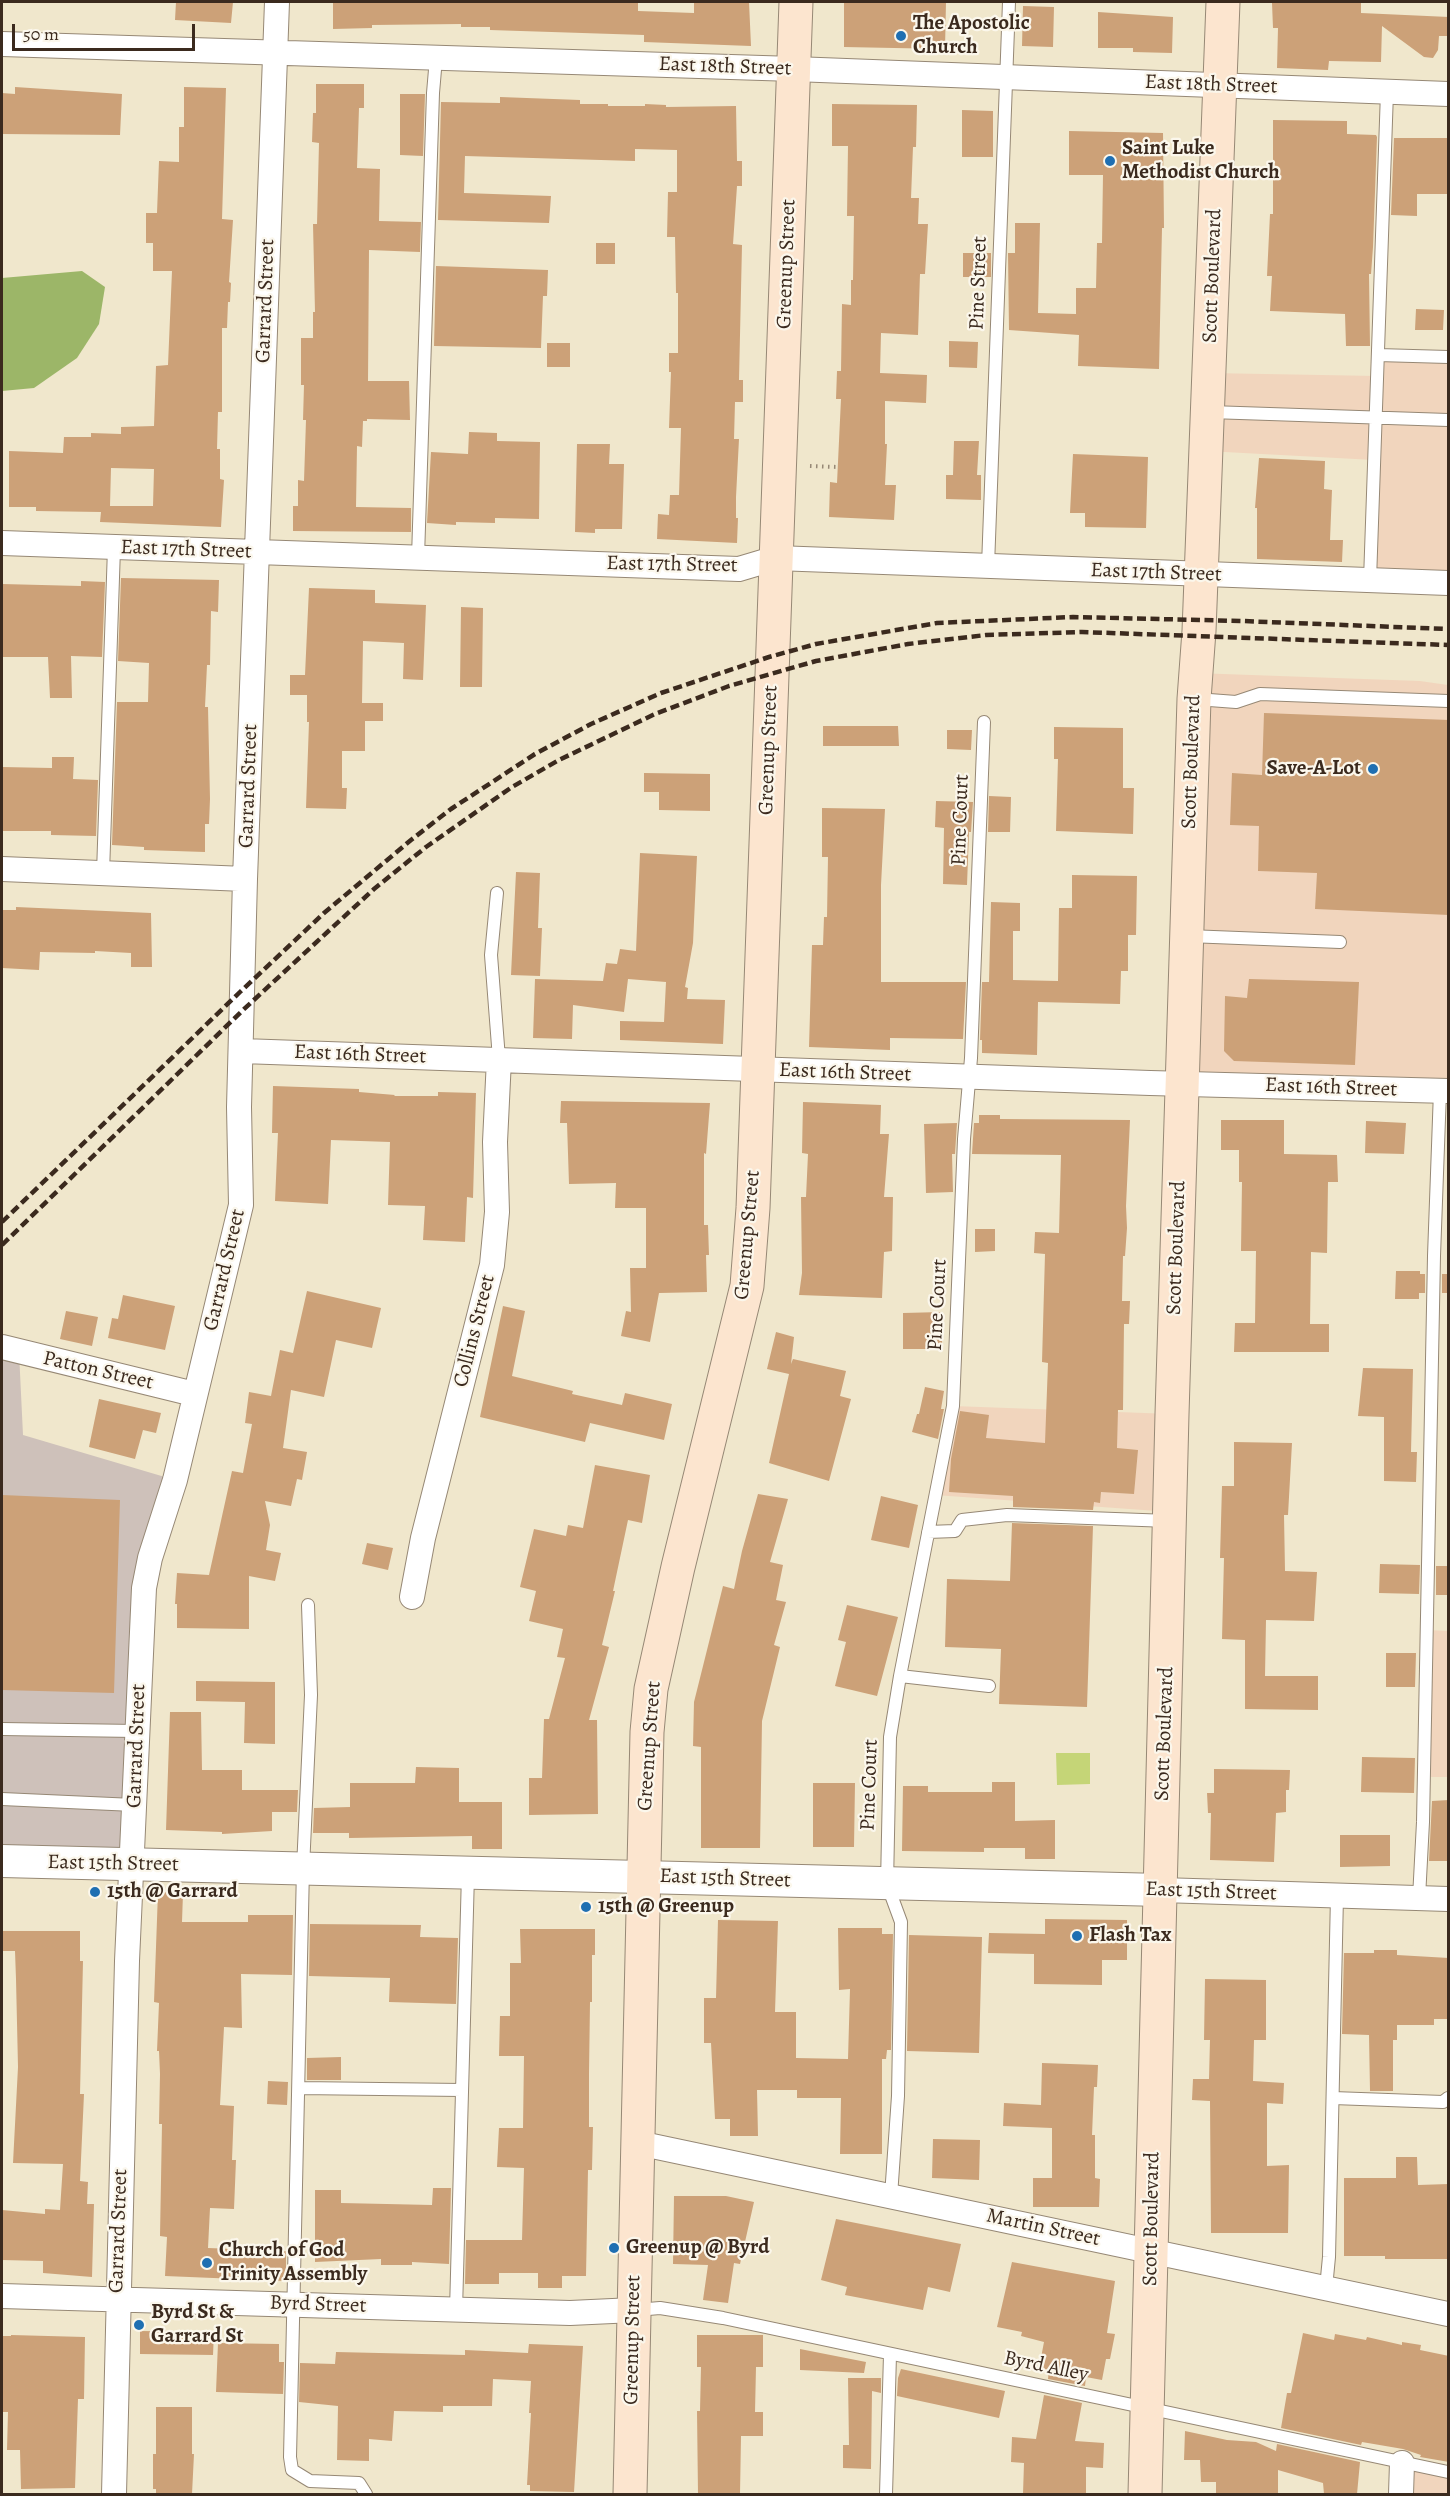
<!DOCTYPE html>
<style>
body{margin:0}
#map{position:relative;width:1450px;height:2496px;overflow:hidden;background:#f0e7cc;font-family:Alegreya,serif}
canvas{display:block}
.frame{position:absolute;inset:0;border:3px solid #3b2a1e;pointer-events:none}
.scale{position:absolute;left:12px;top:24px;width:183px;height:27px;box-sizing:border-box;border:3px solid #3b2a1e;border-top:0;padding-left:8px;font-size:18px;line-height:21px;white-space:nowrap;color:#3b2a1e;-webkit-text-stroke:4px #fbf7ec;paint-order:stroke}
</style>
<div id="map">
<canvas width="1450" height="2496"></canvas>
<div class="frame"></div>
<div class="scale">50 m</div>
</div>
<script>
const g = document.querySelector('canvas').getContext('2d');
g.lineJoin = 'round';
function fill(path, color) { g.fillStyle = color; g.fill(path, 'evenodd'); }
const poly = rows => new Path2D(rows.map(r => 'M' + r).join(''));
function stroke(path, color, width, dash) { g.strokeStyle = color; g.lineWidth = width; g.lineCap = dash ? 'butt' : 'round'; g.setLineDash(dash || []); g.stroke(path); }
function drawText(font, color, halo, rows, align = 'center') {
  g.font = font + ' Alegreya,serif'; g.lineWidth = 4.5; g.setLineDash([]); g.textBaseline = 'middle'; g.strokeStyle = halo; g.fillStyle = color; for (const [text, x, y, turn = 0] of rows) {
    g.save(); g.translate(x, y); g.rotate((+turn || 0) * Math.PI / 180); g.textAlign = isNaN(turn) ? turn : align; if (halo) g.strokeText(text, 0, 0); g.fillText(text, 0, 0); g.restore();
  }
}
const built = poly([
 [1378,355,1448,357,1448,583,1370,580,1374,460,1206,451,1209,373,1377,376],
 [1195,673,1420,681,1448,685,1448,1091,1182,1083],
 [953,1406,1172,1414,1171,1512,935,1495],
 [1427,1630,1448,1631,1448,1777,1424,1777],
 [1402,2463,1448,2472,1448,2494,1401,2494]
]);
const industrial = poly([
 [2,1347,19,1352,23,1435,175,1480,150,1558,132,1865,2,1862]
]);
const green = poly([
 [1056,1753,1090,1753,1090,1784,1057,1785]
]);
const forest = poly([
 [82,271,105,287,99,324,77,358,34,388,2,391,2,278]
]);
const building = poly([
 [176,2,233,2,231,23,175,20],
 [333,2,638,2,638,11,694,13,694,2,749,2,751,46,644,42,644,35,490,30,490,27,461,27,461,24,372,25,372,28,333,29],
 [844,2,946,2,945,49,844,47],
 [1361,2,1361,13,1449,17,1449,36,1439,36,1438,50,1433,58,1424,57,1382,26,1381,62,1329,61,1328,70,1277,68,1278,28,1273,28,1272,3],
 [1023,6,1054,7,1053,47,1022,46],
 [1098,12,1173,17,1172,53,1133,52,1133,48,1098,48],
 [316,84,364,84,364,108,359,108,357,168,380,169,379,221,421,222,420,252,369,250,368,381,409,381,410,420,367,419,367,421,363,421,362,447,357,446,356,507,411,508,411,532,293,531,293,506,298,506,298,480,304,481,306,420,303,420,304,385,301,385,301,338,313,338,313,312,315,312,313,224,317,224,319,143,312,142,313,113,316,113],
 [15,87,122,94,120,135,2,134,2,93,15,94],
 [184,87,226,88,222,219,233,220,229,282,231,283,230,302,228,302,227,328,222,328,222,412,218,412,217,449,220,449,220,479,224,480,221,527,100,522,101,512,36,511,36,507,9,507,9,451,63,453,64,437,91,437,91,433,121,434,121,427,154,426,156,366,168,365,172,271,153,271,153,243,146,243,146,213,157,213,159,161,179,162,179,127,184,127],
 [111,468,154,469,153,506,110,506],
 [400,94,425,94,423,156,400,155],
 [500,97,580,100,580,104,608,104,608,106,645,106,645,104,666,105,666,107,736,106,737,161,742,161,742,186,737,186,733,244,742,245,739,380,743,380,743,402,735,402,734,439,739,439,736,497,736,518,738,518,737,543,657,539,658,514,669,515,670,495,679,495,681,428,669,428,671,372,669,372,669,353,678,353,678,293,676,293,675,237,667,237,668,192,677,192,677,150,635,149,635,161,465,156,464,193,551,196,549,223,438,220,441,102,500,103],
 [832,104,917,105,916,147,913,147,911,198,919,198,918,224,928,224,925,274,920,274,918,335,881,333,880,373,927,375,926,403,885,401,885,444,887,444,885,485,896,485,894,520,829,517,830,482,837,483,841,399,836,399,837,371,841,371,842,304,851,305,851,280,853,280,854,216,847,216,848,146,832,146],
 [962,110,993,111,993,157,962,157],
 [1273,120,1347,121,1347,134,1376,135,1377,137,1373,247,1371,274,1369,274,1370,346,1346,346,1345,314,1270,311,1272,276,1267,276,1270,214,1273,214],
 [1069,131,1163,133,1164,228,1162,228,1159,369,1078,366,1079,335,1009,330,1008,253,1015,253,1015,223,1040,223,1038,313,1076,314,1076,288,1096,288,1097,243,1102,243,1103,175,1069,175],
 [1394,138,1449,138,1449,194,1417,194,1417,216,1391,215],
 [596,243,615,243,615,264,596,264],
 [963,253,991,253,991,277,963,277],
 [436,266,548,270,547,296,543,296,541,348,434,346],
 [1416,309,1444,310,1443,330,1415,330],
 [949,341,978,342,977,368,949,367],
 [547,343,570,343,570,367,547,367],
 [469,432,497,433,497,441,540,442,539,519,495,518,495,523,456,522,456,525,427,523,431,452,468,454],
 [954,441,979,441,977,475,981,475,981,500,946,499,946,475,953,475],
 [577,444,610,444,609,464,624,464,622,529,595,529,595,533,575,532],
 [1073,454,1148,457,1146,528,1085,527,1085,513,1070,513],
 [1259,458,1325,461,1324,489,1332,490,1330,540,1343,540,1342,562,1257,559,1257,508,1255,508],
 [121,578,219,580,218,612,211,611,210,665,207,665,205,707,208,707,210,799,209,824,205,824,205,852,144,850,144,847,112,845,117,702,148,702,149,663,118,661],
 [81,581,105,582,102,657,71,656,72,698,50,698,48,657,2,657,2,584,81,586],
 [309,588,375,590,375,603,426,605,423,680,403,679,404,643,363,641,362,703,383,703,383,721,365,721,365,751,342,751,342,788,347,788,346,809,306,808,309,722,307,722,307,695,290,695,290,675,305,675],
 [461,607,483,608,482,687,460,687],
 [1264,713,1449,720,1449,915,1315,909,1317,873,1258,871,1259,826,1230,825,1232,773,1262,775],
 [823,726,898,726,899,746,823,746],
 [1054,727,1123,728,1123,788,1134,788,1133,834,1056,831,1058,759,1054,759],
 [947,730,972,730,971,750,947,749],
 [52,757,74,757,73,779,98,780,96,836,51,835,51,831,2,831,2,767,52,768],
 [644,773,710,774,710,811,659,810,659,792,644,792],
 [989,796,1011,797,1010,832,988,832],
 [936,801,973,802,971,832,969,832,967,885,943,884,944,828,935,827],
 [822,808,885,809,881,885,881,982,966,982,963,1039,890,1038,890,1050,809,1047,812,945,823,945,824,917,827,917,828,857,822,857],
 [640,853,697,856,693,943,685,987,688,988,687,999,725,1000,723,1044,620,1040,620,1021,664,1022,666,982,628,979,624,1012,573,1005,572,1039,533,1038,535,979,603,981,606,963,617,964,620,949,636,951],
 [516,872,540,873,538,928,542,928,540,976,511,975],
 [1072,875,1137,876,1136,935,1128,935,1128,971,1121,971,1120,1004,1038,1002,1037,1055,982,1053,982,1040,980,1040,982,982,989,982,991,902,1020,903,1020,931,1013,931,1013,980,1058,981,1059,908,1072,908],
 [16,907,151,913,152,967,131,967,131,953,95,951,95,953,40,952,39,970,2,968,2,910,16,910],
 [1249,979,1359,982,1355,1065,1234,1061,1224,1051,1225,996,1247,998],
 [273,1086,359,1089,359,1092,395,1095,394,1096,438,1096,438,1092,476,1093,473,1198,467,1197,465,1242,423,1240,425,1206,388,1205,390,1142,331,1140,328,1204,275,1201,278,1133,272,1133],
 [561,1101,710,1103,706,1154,704,1153,704,1225,708,1225,709,1255,706,1255,707,1292,659,1293,650,1342,621,1336,626,1311,631,1312,630,1268,646,1268,646,1208,615,1208,616,1183,569,1184,567,1123,560,1123],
 [803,1102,881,1105,880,1134,889,1134,884,1197,893,1197,892,1251,884,1252,882,1298,799,1295,802,1273,801,1197,806,1197,808,1154,802,1153],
 [979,1115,1000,1115,1000,1119,1130,1120,1126,1206,1127,1228,1125,1256,1123,1256,1122,1301,1130,1301,1129,1324,1124,1324,1123,1410,1118,1410,1117,1448,1138,1450,1134,1494,1101,1492,1100,1503,1094,1502,1093,1510,1013,1507,1013,1496,949,1492,951,1459,960,1411,989,1415,986,1438,1045,1443,1048,1363,1042,1362,1045,1254,1034,1253,1035,1232,1059,1233,1061,1155,972,1154,974,1123,979,1123],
 [1221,1120,1284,1120,1284,1154,1337,1155,1338,1182,1328,1182,1327,1253,1311,1252,1310,1324,1329,1324,1329,1352,1234,1352,1235,1323,1255,1323,1256,1251,1241,1251,1242,1182,1239,1182,1239,1150,1221,1150],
 [1366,1121,1406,1123,1404,1154,1365,1153],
 [957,1123,955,1154,952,1154,953,1192,926,1193,924,1124],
 [975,1229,995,1229,995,1251,975,1252],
 [1396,1271,1420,1271,1420,1274,1425,1274,1425,1293,1419,1293,1419,1299,1395,1299],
 [1442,1274,1449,1274,1449,1293,1442,1293],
 [307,1291,381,1308,372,1348,336,1340,324,1397,291,1390,283,1448,307,1452,302,1480,297,1479,291,1506,265,1501,270,1525,266,1550,281,1553,275,1581,249,1576,249,1629,177,1628,177,1604,175,1604,177,1573,209,1575,232,1471,243,1473,252,1424,245,1423,249,1392,271,1396,280,1350,293,1353],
 [123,1295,175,1306,165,1350,108,1338,112,1318,118,1319],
 [503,1306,525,1311,512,1376,573,1391,572,1394,622,1405,625,1393,672,1404,664,1440,590,1423,585,1442,480,1417],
 [66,1311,98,1317,92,1346,60,1339],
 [942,1312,942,1349,903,1349,903,1313],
 [776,1332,794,1337,791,1364,793,1359,846,1371,840,1396,851,1399,829,1481,769,1463,789,1374,767,1369],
 [1363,1368,1413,1369,1411,1452,1417,1452,1416,1482,1384,1481,1384,1417,1358,1416],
 [925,1387,944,1391,941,1409,944,1409,938,1439,912,1432,917,1414,919,1414],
 [99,1399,161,1413,156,1433,143,1430,135,1459,89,1447],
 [1234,1442,1292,1443,1288,1515,1284,1515,1285,1571,1317,1572,1314,1621,1266,1620,1265,1676,1318,1676,1318,1710,1245,1709,1245,1640,1222,1639,1224,1558,1220,1558,1222,1486,1234,1486],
 [595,1465,650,1475,642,1523,628,1520,613,1591,615,1591,602,1645,609,1647,589,1720,597,1720,598,1814,529,1815,529,1778,542,1778,544,1719,549,1719,565,1658,557,1657,563,1629,529,1621,536,1591,520,1587,534,1529,566,1536,568,1525,583,1528],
 [758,1494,788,1499,770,1562,783,1565,776,1600,786,1602,774,1645,780,1647,762,1721,760,1848,701,1848,701,1747,693,1746,694,1702,723,1586,734,1589,742,1551],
 [2,1495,120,1500,114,1693,2,1690],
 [881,1496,918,1505,909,1548,871,1540],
 [1012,1523,1093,1526,1087,1707,999,1704,1001,1649,945,1647,947,1579,1010,1581],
 [367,1543,393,1548,388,1570,362,1564],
 [1380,1564,1420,1565,1419,1594,1379,1593],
 [1436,1566,1449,1566,1449,1595,1436,1595],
 [847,1605,898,1617,877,1696,835,1686,846,1642,838,1640],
 [1386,1653,1416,1653,1415,1687,1386,1687],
 [196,1681,275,1682,275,1744,244,1743,245,1702,196,1701],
 [170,1712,201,1712,202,1770,242,1770,242,1790,298,1790,297,1812,272,1812,272,1831,222,1834,222,1832,166,1830],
 [1362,1757,1415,1758,1414,1793,1361,1792],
 [416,1767,459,1768,459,1802,502,1802,502,1849,472,1849,472,1836,349,1838,349,1833,313,1833,314,1808,350,1807,350,1783,415,1783],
 [1214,1769,1290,1770,1289,1790,1286,1790,1286,1812,1276,1813,1274,1862,1210,1860,1211,1813,1208,1813,1207,1793,1214,1793],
 [992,1782,1015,1782,1015,1821,1055,1820,1055,1859,1025,1859,1025,1848,984,1848,984,1852,902,1851,903,1786,928,1786,928,1792,992,1792],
 [813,1783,855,1783,854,1847,813,1847],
 [1449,1800,1449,1861,1429,1861,1432,1801],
 [1340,1835,1390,1835,1390,1866,1340,1867],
 [158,1892,183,1893,182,1922,248,1922,248,1915,293,1915,292,1975,241,1974,242,2028,224,2027,220,2105,234,2106,232,2160,236,2160,234,2209,210,2208,208,2248,286,2251,286,2281,165,2276,167,2237,160,2236,162,2124,159,2124,160,2074,159,2051,157,2051,159,2003,154,2002],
 [1045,1919,1127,1920,1127,1960,1102,1960,1102,1985,1034,1984,1034,1954,988,1953,989,1933,1045,1934],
 [718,1920,778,1921,775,2012,796,2012,796,2058,848,2059,850,1989,839,1990,838,1928,882,1928,882,1934,893,1934,891,2050,887,2050,886,2059,882,2059,882,2154,840,2154,841,2098,797,2098,797,2090,757,2090,758,2136,730,2136,730,2119,715,2119,711,2043,704,2043,704,1998,716,1998],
 [310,1924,421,1925,420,1937,458,1938,456,2004,389,2002,390,1978,309,1976],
 [520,1929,595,1929,595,1955,592,1955,592,2002,590,2002,589,2074,589,2127,593,2127,592,2170,588,2170,586,2276,562,2276,562,2288,538,2288,538,2273,499,2273,499,2284,465,2284,466,2240,522,2240,524,2168,497,2167,499,2128,523,2128,524,2056,499,2056,500,2016,510,2016,510,1963,521,1963],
 [2,1931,80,1931,80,1961,83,1961,80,2094,84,2094,80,2181,88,2182,87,2204,94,2204,92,2277,43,2273,43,2261,2,2260,2,2210,45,2214,45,2209,60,2210,63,2164,13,2163,18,2067,16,1979,15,1951,2,1951],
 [909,1935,982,1937,979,2053,907,2051],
 [1374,1950,1397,1950,1397,1955,1449,1958,1449,2019,1434,2019,1434,2025,1397,2025,1397,2040,1393,2040,1393,2091,1370,2091,1369,2035,1342,2034,1344,1953,1374,1953],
 [1205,1979,1266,1980,1266,2040,1254,2040,1253,2081,1284,2083,1283,2104,1267,2103,1267,2166,1289,2165,1288,2233,1211,2233,1210,2101,1192,2100,1193,2079,1209,2079,1210,2040,1204,2040],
 [341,2057,341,2080,307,2080,307,2058],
 [1042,2063,1098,2065,1097,2087,1094,2087,1092,2135,1095,2135,1095,2178,1100,2179,1099,2207,1033,2207,1033,2178,1052,2178,1052,2128,1003,2126,1004,2103,1041,2105],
 [268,2081,288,2082,287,2105,267,2104],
 [933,2139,980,2140,979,2180,932,2178],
 [1396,2157,1417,2157,1418,2185,1449,2184,1449,2259,1385,2259,1385,2256,1344,2256,1344,2178,1396,2178],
 [433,2188,451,2188,449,2264,412,2262,412,2265,381,2265,381,2259,315,2262,315,2190,341,2190,341,2203,432,2205],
 [674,2196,726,2196,754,2202,740,2264,734,2263,728,2303,703,2300,708,2265,673,2264],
 [836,2219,961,2244,950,2292,928,2287,923,2310,845,2295,847,2287,821,2280],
 [1012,2262,1115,2281,1107,2333,1115,2334,1110,2359,1106,2359,1102,2380,1086,2377,1085,2386,1048,2379,1049,2370,1039,2368,1044,2342,1021,2336,1022,2332,997,2327],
 [140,2331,214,2332,213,2355,140,2354],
 [1303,2333,1334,2340,1335,2334,1366,2340,1367,2337,1402,2345,1402,2342,1421,2345,1420,2350,1449,2356,1449,2462,1420,2457,1421,2455,1403,2449,1362,2442,1361,2445,1281,2428,1287,2393,1291,2393],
 [11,2335,85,2337,84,2399,78,2399,75,2488,21,2489,20,2450,7,2450,8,2412,2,2412,2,2336,11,2336],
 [697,2335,763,2335,763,2367,756,2367,755,2412,763,2412,763,2436,741,2436,740,2494,698,2494,697,2411,700,2411,701,2367,697,2367],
 [218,2343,279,2344,279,2362,284,2362,283,2394,216,2392],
 [529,2344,583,2346,574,2492,530,2491,530,2485,527,2485,531,2413,529,2413,531,2381,493,2379,492,2406,443,2406,443,2412,394,2411,392,2441,369,2439,369,2461,337,2460,338,2406,299,2402,300,2363,335,2364,336,2352,465,2355,465,2350,528,2353],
 [800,2349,866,2362,864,2373,800,2370],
 [901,2369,1005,2391,999,2418,897,2396,898,2378],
 [848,2378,881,2378,881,2393,872,2391,871,2469,843,2468,843,2445,849,2445],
 [1044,2395,1082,2403,1075,2441,1104,2443,1103,2468,1086,2467,1086,2494,1023,2494,1024,2463,1011,2462,1012,2437,1036,2439],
 [156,2407,192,2407,192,2454,194,2454,192,2494,156,2494,156,2489,153,2489,153,2454,156,2454],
 [1185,2431,1227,2440,1256,2442,1276,2451,1277,2444,1360,2462,1357,2494,1324,2494,1323,2483,1278,2470,1278,2494,1216,2494,1216,2482,1201,2482,1200,2460,1184,2460]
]);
const path = poly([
 [810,466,838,467]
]);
const service = poly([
 [1378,355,1448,357],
 [1210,412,1448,420],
 [418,557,433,93,436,58],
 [988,566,1009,2],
 [1370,580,1387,92],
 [1196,699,1236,702,1260,694,1448,701],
 [103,873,114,548],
 [497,893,491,955,499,1059],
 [1188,936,1340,942],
 [928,1532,955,1531,962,1520,1007,1515,1169,1521],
 [308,1605,311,1695,303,1868,290,2457,292,2470,310,2481,359,2483,366,2494],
 [900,1676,989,1686],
 [2,1729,136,1731],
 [2,1799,134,1805],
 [1419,1898,1423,1822,1434,1256,1440,1091],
 [299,2088,462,2090],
 [1333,2098,1443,2102,1448,2098],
 [891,2196,898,2096,901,1922,887,1884,890,1737,900,1676,953,1406,964,1139,971,1058,984,722],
 [1326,2288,1329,2257,1337,1896],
 [456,2310,468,1874],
 [636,2310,660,2308,723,2318,1448,2472],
 [886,2494,890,2355]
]);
const minor = poly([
 [2,44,794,69,1448,94],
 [2,543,739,569,776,558,1448,583],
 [2,869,245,879],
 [242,1051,1150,1083,1448,1091],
 [2,1347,194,1394],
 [412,1597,423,1538,492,1265,497,1212,495,1142,499,1059],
 [1161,1890,1448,1899],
 [638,2143,1448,2314],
 [2,2296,570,2313,634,2310],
 [114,2494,127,1961,144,1588,150,1558,175,1480,241,1205,239,1107,245,879,277,2],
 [1401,2494,1402,2463]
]);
const tertiary = poly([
 [2,1861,1161,1890]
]);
const secondary = poly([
 [630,2494,647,1732,651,1689,678,1567,747,1286,753,1208,796,2],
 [1145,2494,1172,1414,1194,699,1199,631,1223,2]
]);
const rail = poly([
 [2,1222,240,992,324,913,411,840,451,809,535,754,591,724,661,693,769,657,816,644,937,623,1073,617,1242,621,1448,629],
 [2,1245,243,1010,374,889,426,847,512,787,559,760,655,714,729,686,816,661,908,644,986,635,1082,632,1448,645]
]);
const markers = [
 [901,36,6,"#1f6fb2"],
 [1110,161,6,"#1f6fb2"],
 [1373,769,6,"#1f6fb2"],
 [95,1892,6,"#1f6fb2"],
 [586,1907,6,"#1f6fb2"],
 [1077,1936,6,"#1f6fb2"],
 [614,2248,6,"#1f6fb2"],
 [207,2263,6,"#1f6fb2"],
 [139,2325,6,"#1f6fb2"]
];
const poiNames = [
 ["The Apostolic",913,24],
 ["Church",913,48],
 ["Saint Luke",1122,149],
 ["Methodist Church",1122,173],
 ["Save-A-Lot",1361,769,"right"],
 ["15th @ Garrard",107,1892],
 ["15th @ Greenup",598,1907],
 ["Flash Tax",1089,1936],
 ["Greenup @ Byrd",626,2248],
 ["Church of God",219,2251],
 ["Trinity Assembly",219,2275],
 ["Byrd St &",151,2313],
 ["Garrard St",151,2337]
];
const streetNames = [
 ["East 18th Street",725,67,2],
 ["East 18th Street",1211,85,2],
 ["Greenup Street",787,264,-88],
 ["Scott Boulevard",1213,276,-88],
 ["Pine Street",979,283,-88],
 ["Garrard Street",266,301,-88],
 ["East 17th Street",186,550,2],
 ["East 17th Street",672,565,1],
 ["East 17th Street",1156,573,2],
 ["Greenup Street",769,750,-88],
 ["Scott Boulevard",1192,762,-88],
 ["Garrard Street",249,786,-88],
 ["Pine Court",961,820,-88],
 ["East 16th Street",360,1055,2],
 ["East 16th Street",845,1073,2],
 ["East 16th Street",1331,1088,2],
 ["Greenup Street",748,1235,-85],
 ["Scott Boulevard",1177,1248,-88],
 ["Garrard Street",225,1270,-77],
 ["Pine Court",938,1305,-87],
 ["Collins Street",475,1331,-76],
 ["Patton Street",98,1371,13],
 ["Scott Boulevard",1165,1734,-88],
 ["Garrard Street",137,1746,-88],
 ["Greenup Street",650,1746,-86],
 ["Pine Court",870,1785,-88],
 ["East 15th Street",113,1864,1],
 ["East 15th Street",725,1879,2],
 ["East 15th Street",1211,1892,2],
 ["Scott Boulevard",1152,2219,-89],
 ["Martin Street",1043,2228,12],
 ["Garrard Street",119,2231,-88],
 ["Byrd Street",318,2305,2],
 ["Greenup Street",633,2340,-89],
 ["Byrd Alley",1046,2367,12]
];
fill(built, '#f1d5bd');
fill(industrial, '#cec1ba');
fill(green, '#c5d577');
fill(forest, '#9cb668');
fill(building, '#cca178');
stroke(service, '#968875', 14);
stroke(minor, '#968875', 26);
stroke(tertiary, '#968875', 34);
stroke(secondary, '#968875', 35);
stroke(path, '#968875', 4, [1.5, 4.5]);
stroke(service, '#fff', 12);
stroke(minor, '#fff', 24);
stroke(tertiary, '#fff', 32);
stroke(secondary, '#fce5cf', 33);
stroke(rail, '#3b2a1e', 4.5, [9, 4.5]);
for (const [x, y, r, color] of markers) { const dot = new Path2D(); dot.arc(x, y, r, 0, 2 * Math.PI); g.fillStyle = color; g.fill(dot); stroke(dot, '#fbf7ec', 2); }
drawText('bold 21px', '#3b2a1e', '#fbf7ec', poiNames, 'left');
drawText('21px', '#3b2a1e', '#fbf7ec', streetNames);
</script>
